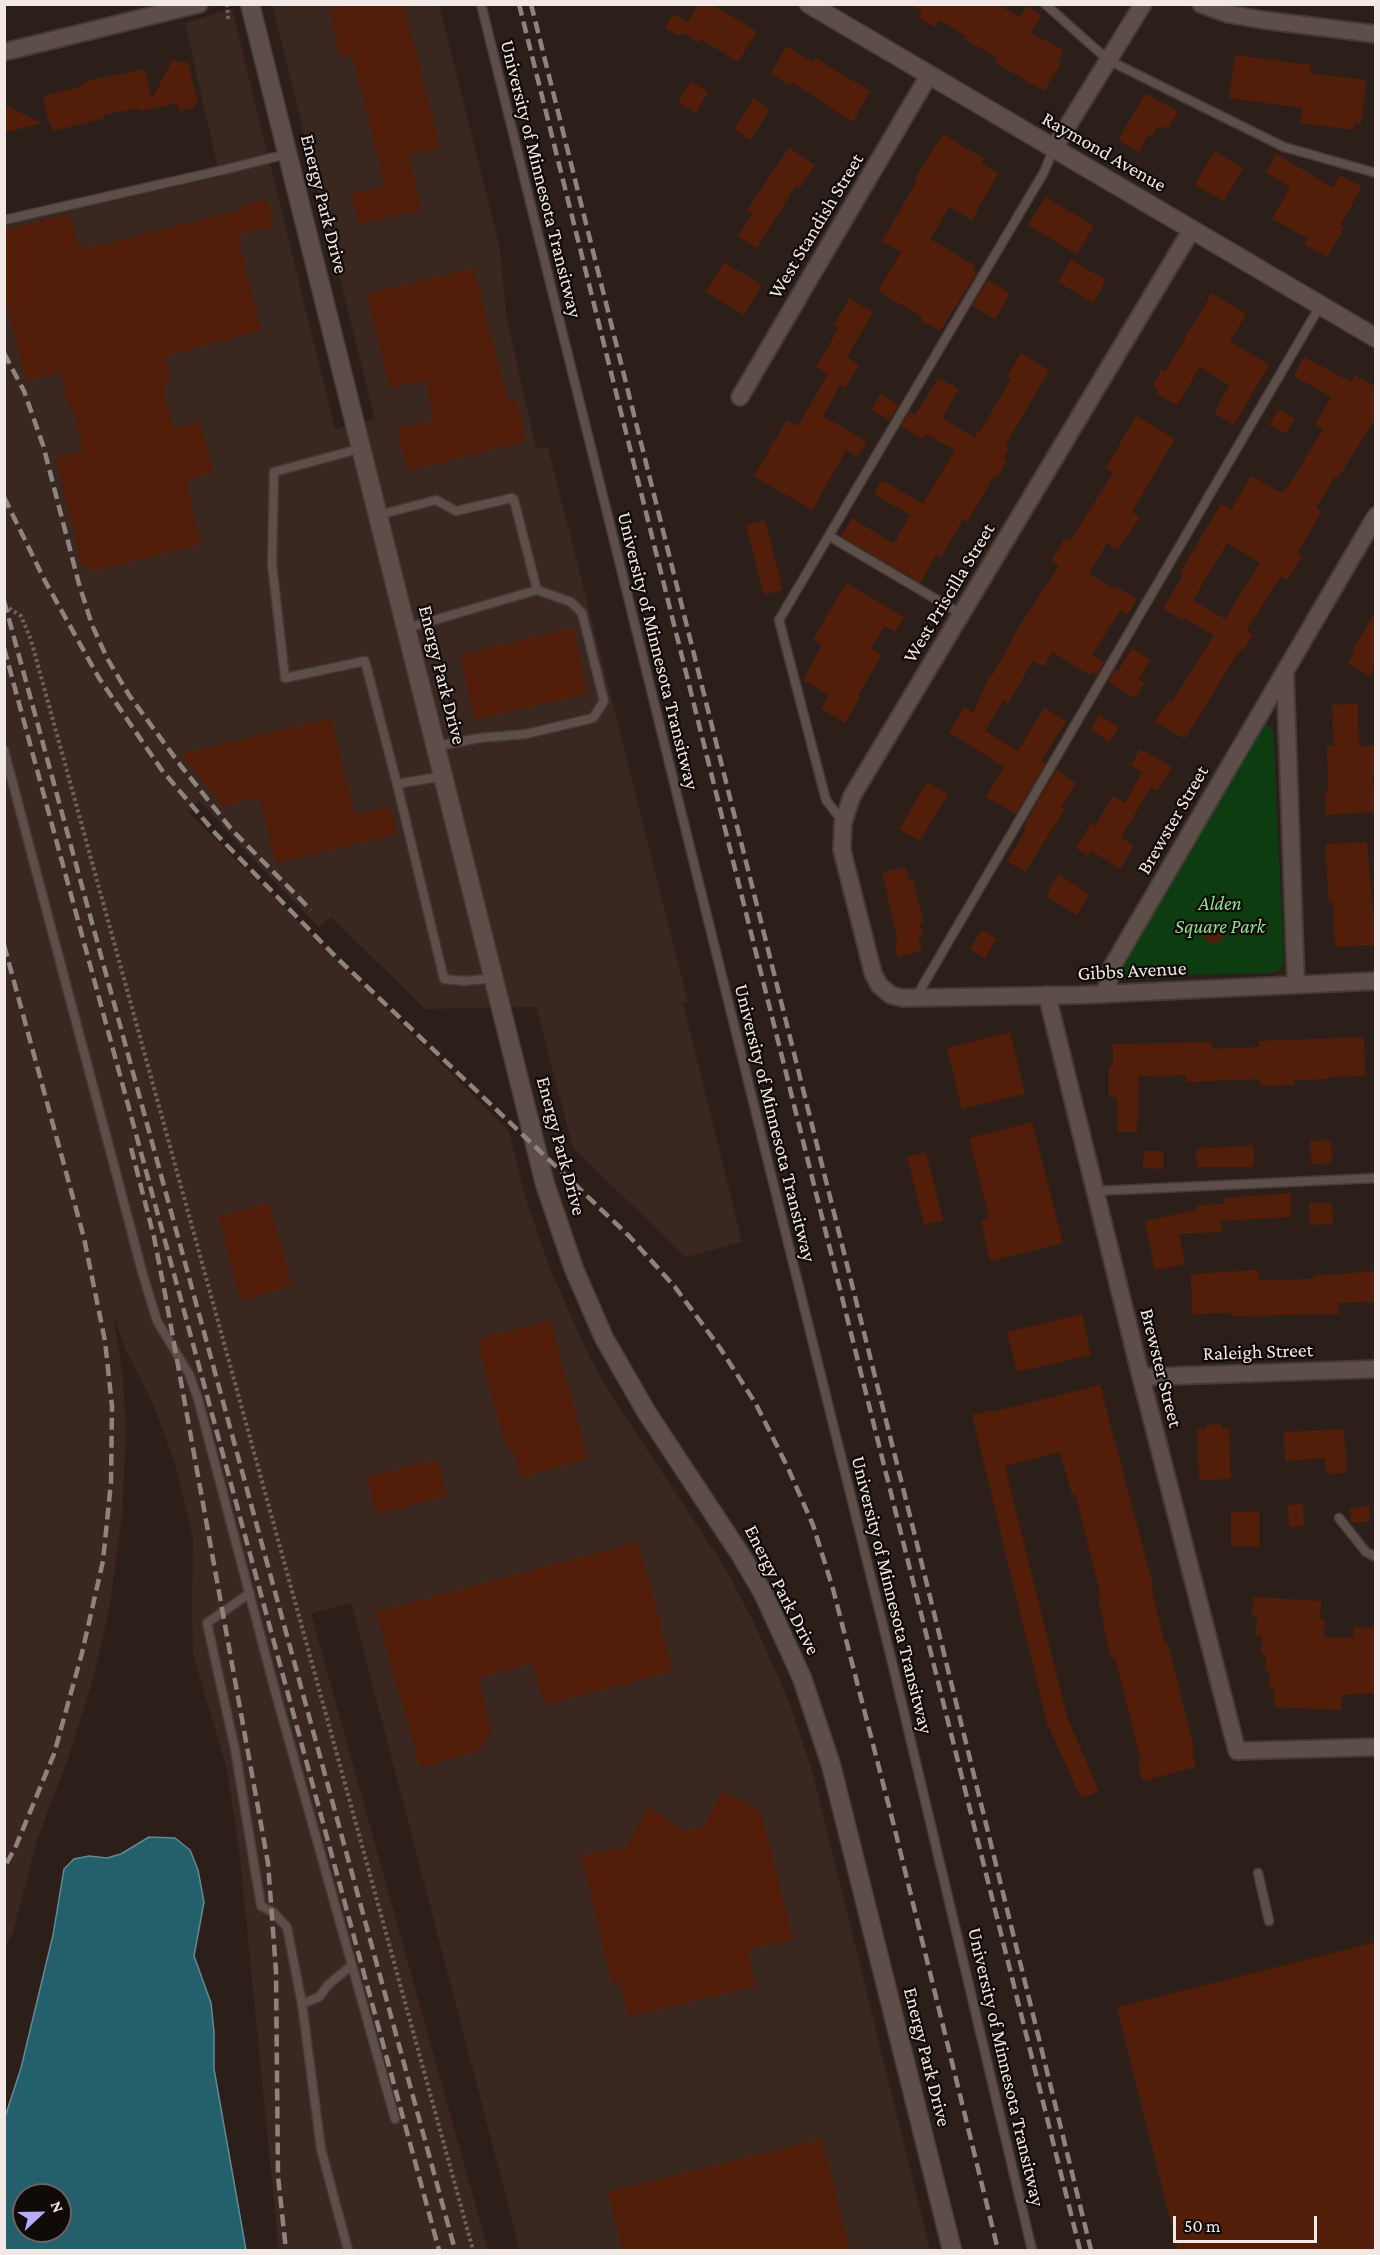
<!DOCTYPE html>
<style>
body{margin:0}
#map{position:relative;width:1380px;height:2255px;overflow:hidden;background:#2c1f1a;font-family:"Crimson Pro",serif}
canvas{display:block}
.frame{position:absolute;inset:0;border:6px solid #f2e9e6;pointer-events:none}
.north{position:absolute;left:12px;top:2183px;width:60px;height:60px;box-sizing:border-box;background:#100a08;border:2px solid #6a6361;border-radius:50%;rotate:68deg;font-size:16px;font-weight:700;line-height:24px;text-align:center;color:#f2e9e6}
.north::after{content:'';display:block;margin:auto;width:21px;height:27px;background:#b6acf8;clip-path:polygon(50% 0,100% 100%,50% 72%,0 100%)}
.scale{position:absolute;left:1173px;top:2216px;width:144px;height:27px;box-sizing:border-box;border:3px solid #f2e9e6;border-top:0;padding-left:8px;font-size:18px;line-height:21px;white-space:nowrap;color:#f2e9e6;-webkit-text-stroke:4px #100a08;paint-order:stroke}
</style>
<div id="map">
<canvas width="1380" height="2255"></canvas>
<div class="frame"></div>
<div class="north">N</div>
<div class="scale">50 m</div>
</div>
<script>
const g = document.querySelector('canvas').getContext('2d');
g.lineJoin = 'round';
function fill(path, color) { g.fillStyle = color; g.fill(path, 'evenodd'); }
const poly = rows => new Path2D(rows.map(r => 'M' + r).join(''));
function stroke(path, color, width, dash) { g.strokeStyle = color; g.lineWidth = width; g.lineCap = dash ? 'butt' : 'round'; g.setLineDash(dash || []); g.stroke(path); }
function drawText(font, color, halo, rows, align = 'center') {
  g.font = font + ' "Crimson Pro",serif'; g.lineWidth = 4.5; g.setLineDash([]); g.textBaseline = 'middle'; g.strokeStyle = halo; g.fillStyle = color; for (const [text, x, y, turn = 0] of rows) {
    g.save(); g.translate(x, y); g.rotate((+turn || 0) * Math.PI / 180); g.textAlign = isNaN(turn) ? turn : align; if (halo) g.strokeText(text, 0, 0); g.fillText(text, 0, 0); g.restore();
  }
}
const built = poly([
 [272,5,439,5,500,249,506,315,536,449,548,447,688,1002,683,1003,742,1242,686,1257,573,1148,536,1007,425,1009,331,917,319,927,246,852,199,800,188,812,509,1131,525,1196,550,1269,589,1356,612,1397,726,1569,755,1625,789,1702,813,1774,930,2250,520,2250,351,1603,311,1614,488,2250,279,2250,240,1857,227,1770,193,1654,192,1608,193,1539,175,1464,153,1404,125,1348,113,1314,123,1377,126,1431,122,1514,110,1605,94,1675,70,1753,36,1843,13,1933,5,1947,5,224,220,177,185,23,232,9,335,429,375,419]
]);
const green = poly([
 [1264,725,1267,725,1273,730,1284,962,1279,970,1272,973,1126,976,1123,969,1125,962,1260,727]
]);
const water = poly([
 [149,1837,175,1838,190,1850,198,1870,204,1902,194,1956,211,2003,214,2032,214,2069,246,2250,5,2250,5,2117,21,2068,53,1935,64,1869,74,1859,89,1856,107,1858,121,1854,149,1837],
 [24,2195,60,2195,60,2231,24,2231,24,2195]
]);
const building = poly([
 [352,4,404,4,440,147,408,155,422,209,359,224,351,194,385,186,352,54,340,57,329,10],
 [698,4,710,4,757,31,738,62,701,39,699,43,682,32,679,36,665,28,673,14,688,22],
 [910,4,997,4,1019,17,1028,6,1042,16,1030,33,1064,50,1058,61,1061,63,1044,91,994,62,997,57,964,39,966,36,939,20,935,27,918,18,922,11],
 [787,46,812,62,815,58,870,91,853,122,792,82,790,85,771,73],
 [1235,55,1311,65,1310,73,1366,80,1361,124,1355,123,1354,130,1300,123,1302,108,1229,98],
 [173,59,182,63,188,62,198,103,194,104,195,108,179,111,177,103,140,111,139,108,104,115,105,118,53,131,50,122,48,122,43,96,82,86,82,84,87,81,145,69,152,99],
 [691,81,708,92,696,113,678,102],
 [1146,93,1178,112,1168,129,1162,126,1160,129,1157,127,1151,137,1148,135,1139,152,1118,140],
 [754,98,770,110,750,140,734,129],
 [4,105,42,123,4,133],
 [943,134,984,159,981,163,998,173,972,220,949,207,930,239,976,266,973,271,977,273,940,331,921,320,922,317,878,291,901,252,882,241,917,181,914,180],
 [789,148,815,165,800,188,796,185,757,248,738,236,753,213,747,210],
 [1214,151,1243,168,1224,201,1195,185],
 [1277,154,1333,188,1340,175,1362,187,1340,225,1344,228,1327,257,1304,244,1308,238,1272,219,1290,187,1266,172],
 [1045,197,1094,226,1077,254,1028,225],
 [267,200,274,226,237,235,261,330,165,356,171,383,162,385,174,428,200,422,213,472,186,480,201,544,94,571,82,565,56,458,83,451,73,410,69,411,60,372,26,381,4,292,4,230,70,214,79,249,97,244,97,246,244,209,243,206],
 [1071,260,1106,280,1093,303,1058,282],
 [724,262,762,285,744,315,706,292],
 [474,268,508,401,516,399,526,441,408,471,397,429,434,420,425,380,390,388,367,294],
 [988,280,1010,294,995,319,972,306],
 [1212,293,1246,314,1230,341,1269,365,1234,425,1214,413,1229,385,1200,367,1177,405,1156,393,1158,388,1153,385,1161,370,1165,372],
 [849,299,873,312,847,357,859,365,845,388,840,385,823,416,867,442,858,457,846,450,812,510,754,476,787,420,798,426,828,374,816,367,839,328,834,325],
 [1021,353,1049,370,1005,446,1009,448,1003,459,1007,461,997,478,994,476,967,522,963,519,941,557,936,555,920,583,841,536,852,518,894,544,910,515,874,494,882,480,923,504,955,450,926,434,923,439,901,426,909,412,915,415,938,379,942,382,943,380,959,389,942,418,975,437,978,431,980,432,1011,379,1007,377],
 [1304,357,1351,382,1355,375,1376,387,1376,418,1338,478,1335,477,1316,508,1322,511,1297,554,1302,556,1287,580,1281,576,1246,631,1253,635,1244,650,1242,649,1235,657,1185,739,1155,722,1168,700,1172,702,1214,635,1185,619,1184,621,1163,609,1183,575,1180,573,1221,504,1231,510,1251,476,1282,493,1284,489,1286,490,1323,429,1315,424,1332,397,1294,376],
 [1227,543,1260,563,1225,619,1193,600],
 [880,394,899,405,889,420,872,409],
 [1279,409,1295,419,1285,434,1269,425],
 [1136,416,1175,439,1132,512,1140,517,1118,550,1107,543,1089,574,1114,589,1116,586,1137,599,1127,615,1120,611,1092,655,1104,662,1097,675,1092,672,1089,675,1052,652,1044,667,1033,661,1008,703,1004,700,985,731,1018,751,1044,708,1066,721,1041,761,1045,764,1016,814,986,797,1004,767,949,732,964,707,973,713,990,675,992,676,1019,627,1059,566,1051,561,1065,538,1070,541,1113,473,1106,468],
 [765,520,783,590,764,595,746,525],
 [846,583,904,617,895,632,885,626,871,648,882,655,858,695,861,696,845,723,821,708,829,695,803,680,822,645,813,639],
 [1376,611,1376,665,1369,676,1348,663,1354,653,1352,651],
 [573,628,588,693,475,720,460,655],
 [1132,648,1150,660,1138,679,1145,683,1135,698,1108,682,1115,669,1118,671],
 [1358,704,1359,746,1376,745,1376,775,1373,775,1375,812,1326,815,1325,793,1328,793,1327,746,1334,746,1332,705],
 [1099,715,1119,727,1110,742,1091,730],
 [331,718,355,815,390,807,397,834,276,863,259,797,223,806,181,754],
 [1140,749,1172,767,1158,791,1151,787,1121,837,1134,846,1120,869,1092,851,1088,856,1076,848,1091,823,1095,826,1113,796,1125,803,1142,772,1131,765],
 [1056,770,1076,783,1061,807,1065,809,1025,872,1007,861,1026,829,1024,827,1027,820],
 [927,782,948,794,920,841,899,829],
 [1367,842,1373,915,1376,915,1376,945,1335,947,1333,902,1329,902,1325,844],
 [905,867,909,881,913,880,923,922,919,923,923,936,918,937,922,951,898,957,894,942,898,941,882,873],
 [1058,875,1089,894,1077,915,1046,896],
 '1203 932a11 11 0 1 1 22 0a11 11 0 1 1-22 0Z',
 [982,930,997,939,985,958,970,949],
 [1010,1032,1025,1094,962,1109,947,1048],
 [1364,1037,1365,1076,1329,1077,1329,1079,1294,1080,1294,1085,1260,1086,1260,1079,1186,1082,1186,1075,1139,1076,1137,1132,1118,1132,1117,1097,1109,1097,1109,1067,1113,1067,1113,1044,1212,1042,1212,1049,1259,1047,1259,1041],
 [1032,1122,1063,1243,990,1261,981,1220,989,1218,969,1138],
 [1331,1140,1332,1163,1311,1164,1310,1141],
 [1253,1145,1254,1167,1197,1167,1196,1149],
 [1144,1151,1163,1151,1163,1169,1143,1168],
 [926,1152,943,1220,924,1225,907,1157],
 [1290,1193,1291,1217,1221,1221,1222,1232,1179,1234,1185,1264,1155,1270,1145,1221,1197,1210,1197,1205,1225,1204,1224,1198],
 [269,1203,292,1286,241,1300,218,1217],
 [1309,1203,1332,1203,1333,1224,1310,1225],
 [1258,1270,1258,1280,1314,1279,1313,1276,1376,1271,1376,1302,1338,1303,1339,1314,1231,1316,1231,1313,1192,1314,1191,1274],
 [1082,1314,1091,1355,1017,1372,1007,1332],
 [550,1320,588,1459,521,1477,513,1449,507,1451,477,1340],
 [1100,1385,1153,1585,1151,1585,1155,1603,1165,1644,1168,1644,1194,1749,1191,1749,1196,1767,1142,1781,1138,1762,1141,1761,1115,1658,1111,1659,1098,1598,1101,1597,1075,1494,1072,1495,1060,1452,1005,1466,1067,1717,1099,1791,1081,1798,1047,1723,972,1415,991,1410,992,1412],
 [1221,1424,1221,1428,1229,1428,1231,1479,1199,1480,1197,1429,1206,1428,1206,1425],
 [1344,1429,1347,1473,1327,1474,1325,1458,1285,1461,1284,1432],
 [438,1459,447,1496,376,1514,367,1477],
 [1303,1504,1304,1526,1289,1527,1288,1505],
 [1369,1506,1370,1521,1351,1523,1350,1508],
 [1231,1512,1259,1512,1259,1547,1231,1546],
 [638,1542,673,1671,544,1705,532,1663,478,1678,492,1732,479,1751,420,1767,376,1612],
 [1254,1597,1321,1601,1320,1619,1325,1619,1324,1637,1354,1638,1354,1628,1374,1627,1376,1693,1342,1695,1341,1710,1274,1707,1275,1690,1269,1689,1270,1671,1265,1671,1266,1654,1261,1654,1262,1636,1256,1636,1257,1616,1252,1615],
 [723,1791,761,1812,793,1939,747,1950,756,1986,628,2017,620,1981,612,1983,581,1855,626,1847,649,1807,685,1832,703,1827],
 [1376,1942,1376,2250,1178,2250,1117,2007],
 [822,2139,850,2250,622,2250,608,2192]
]);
const path = poly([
 [227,4,228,19],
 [4,605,21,616,31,640,473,2250]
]);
const service = poly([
 [481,4,893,1666,1032,2250],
 [1045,4,1108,60,1284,147,1376,173],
 [4,220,223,170,287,154],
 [362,448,274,472,272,564,285,678,365,661,397,784,444,776],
 [379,515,436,500,456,511,512,498,514,500,537,590,407,628],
 [829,536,961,614],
 [437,746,480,738,526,734,593,718,604,701,582,613,571,602,537,590],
 [4,750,143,1275,157,1321,189,1374,198,1399,274,1687,395,2119],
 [397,784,444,979,465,981,494,978],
 [843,822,826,800,779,620,1044,172,1054,148],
 [916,997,1320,306],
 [1096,1191,1376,1178],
 [1339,1518,1366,1552,1376,1557],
 [250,1593,207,1623,235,1749,261,1906,273,1912,287,1927,302,2004],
 [1258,1873,1269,1921],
 [348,2250,321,2149,302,2004,319,1997,329,1984,352,1965]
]);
const minor = poly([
 [1201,4,1228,14,1263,20,1376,34],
 [4,52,199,4],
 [1054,148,1143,4],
 [1192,229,852,796,843,823,842,850,873,973,879,985,891,995,903,998,1080,995,1376,981],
 [740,397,929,75],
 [1285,671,1296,985],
 [1105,994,1113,965,1376,516],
 [1047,995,1141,1377,1237,1751,1376,1747],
 [1141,1377,1376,1369]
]);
const tertiary = poly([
 [250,4,545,1184,574,1269,604,1338,647,1413,742,1557,764,1595,802,1678,831,1765,952,2250],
 [809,4,1376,338]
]);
const rail = poly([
 [519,4,1080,2250],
 [531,4,915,1536,1091,2250],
 [4,353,24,391,43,445,79,584,92,625,107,658,129,695,181,766,232,830,311,910],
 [4,497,45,581,99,678,161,769,216,834,336,957,629,1236,675,1287,720,1348,756,1404,788,1468,813,1525,833,1589,894,1826,998,2250],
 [4,601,455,2250],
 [4,648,439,2250],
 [4,945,84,1238,105,1341,112,1406,111,1482,103,1561,82,1653,54,1754,16,1846,4,1868],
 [131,1148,154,1237,166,1299,268,1863,276,1971,278,2176,286,2250]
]);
const streetNames = [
 ["Raymond Avenue",1104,152,30],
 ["University of Minnesota Transitway",541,179,76],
 ["Energy Park Drive",324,204,76],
 ["West Standish Street",816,226,-59],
 ["West Priscilla Street",949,593,-59],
 ["University of Minnesota Transitway",658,651,76],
 ["Energy Park Drive",442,675,76],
 ["Brewster Street",1173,820,-60],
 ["Gibbs Avenue",1132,971,-3],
 ["University of Minnesota Transitway",775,1123,76],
 ["Energy Park Drive",561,1146,75],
 ["Raleigh Street",1258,1352,-2],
 ["Brewster Street",1161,1368,76],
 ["Energy Park Drive",782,1590,63],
 ["University of Minnesota Transitway",892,1595,76],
 ["Energy Park Drive",927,2057,76],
 ["University of Minnesota Transitway",1006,2067,77]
];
const parkNames = [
 ["Alden",1220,904],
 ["Square Park",1220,927]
];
fill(built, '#3a2720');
fill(green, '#0d3c11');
fill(water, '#23606c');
stroke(water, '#618991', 1.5);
fill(building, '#531e09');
stroke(service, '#453a36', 11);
stroke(minor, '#453a36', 20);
stroke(tertiary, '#453a36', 21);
stroke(path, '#6e625e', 4, [3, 3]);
stroke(service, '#5d4e49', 8);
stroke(minor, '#5d4e49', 16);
stroke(tertiary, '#5d4e49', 18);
stroke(rail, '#8e837f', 4.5, [12, 6]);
drawText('20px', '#f2e9e6', '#100a08', streetNames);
drawText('italic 20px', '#8edf8e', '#100a08', parkNames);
</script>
